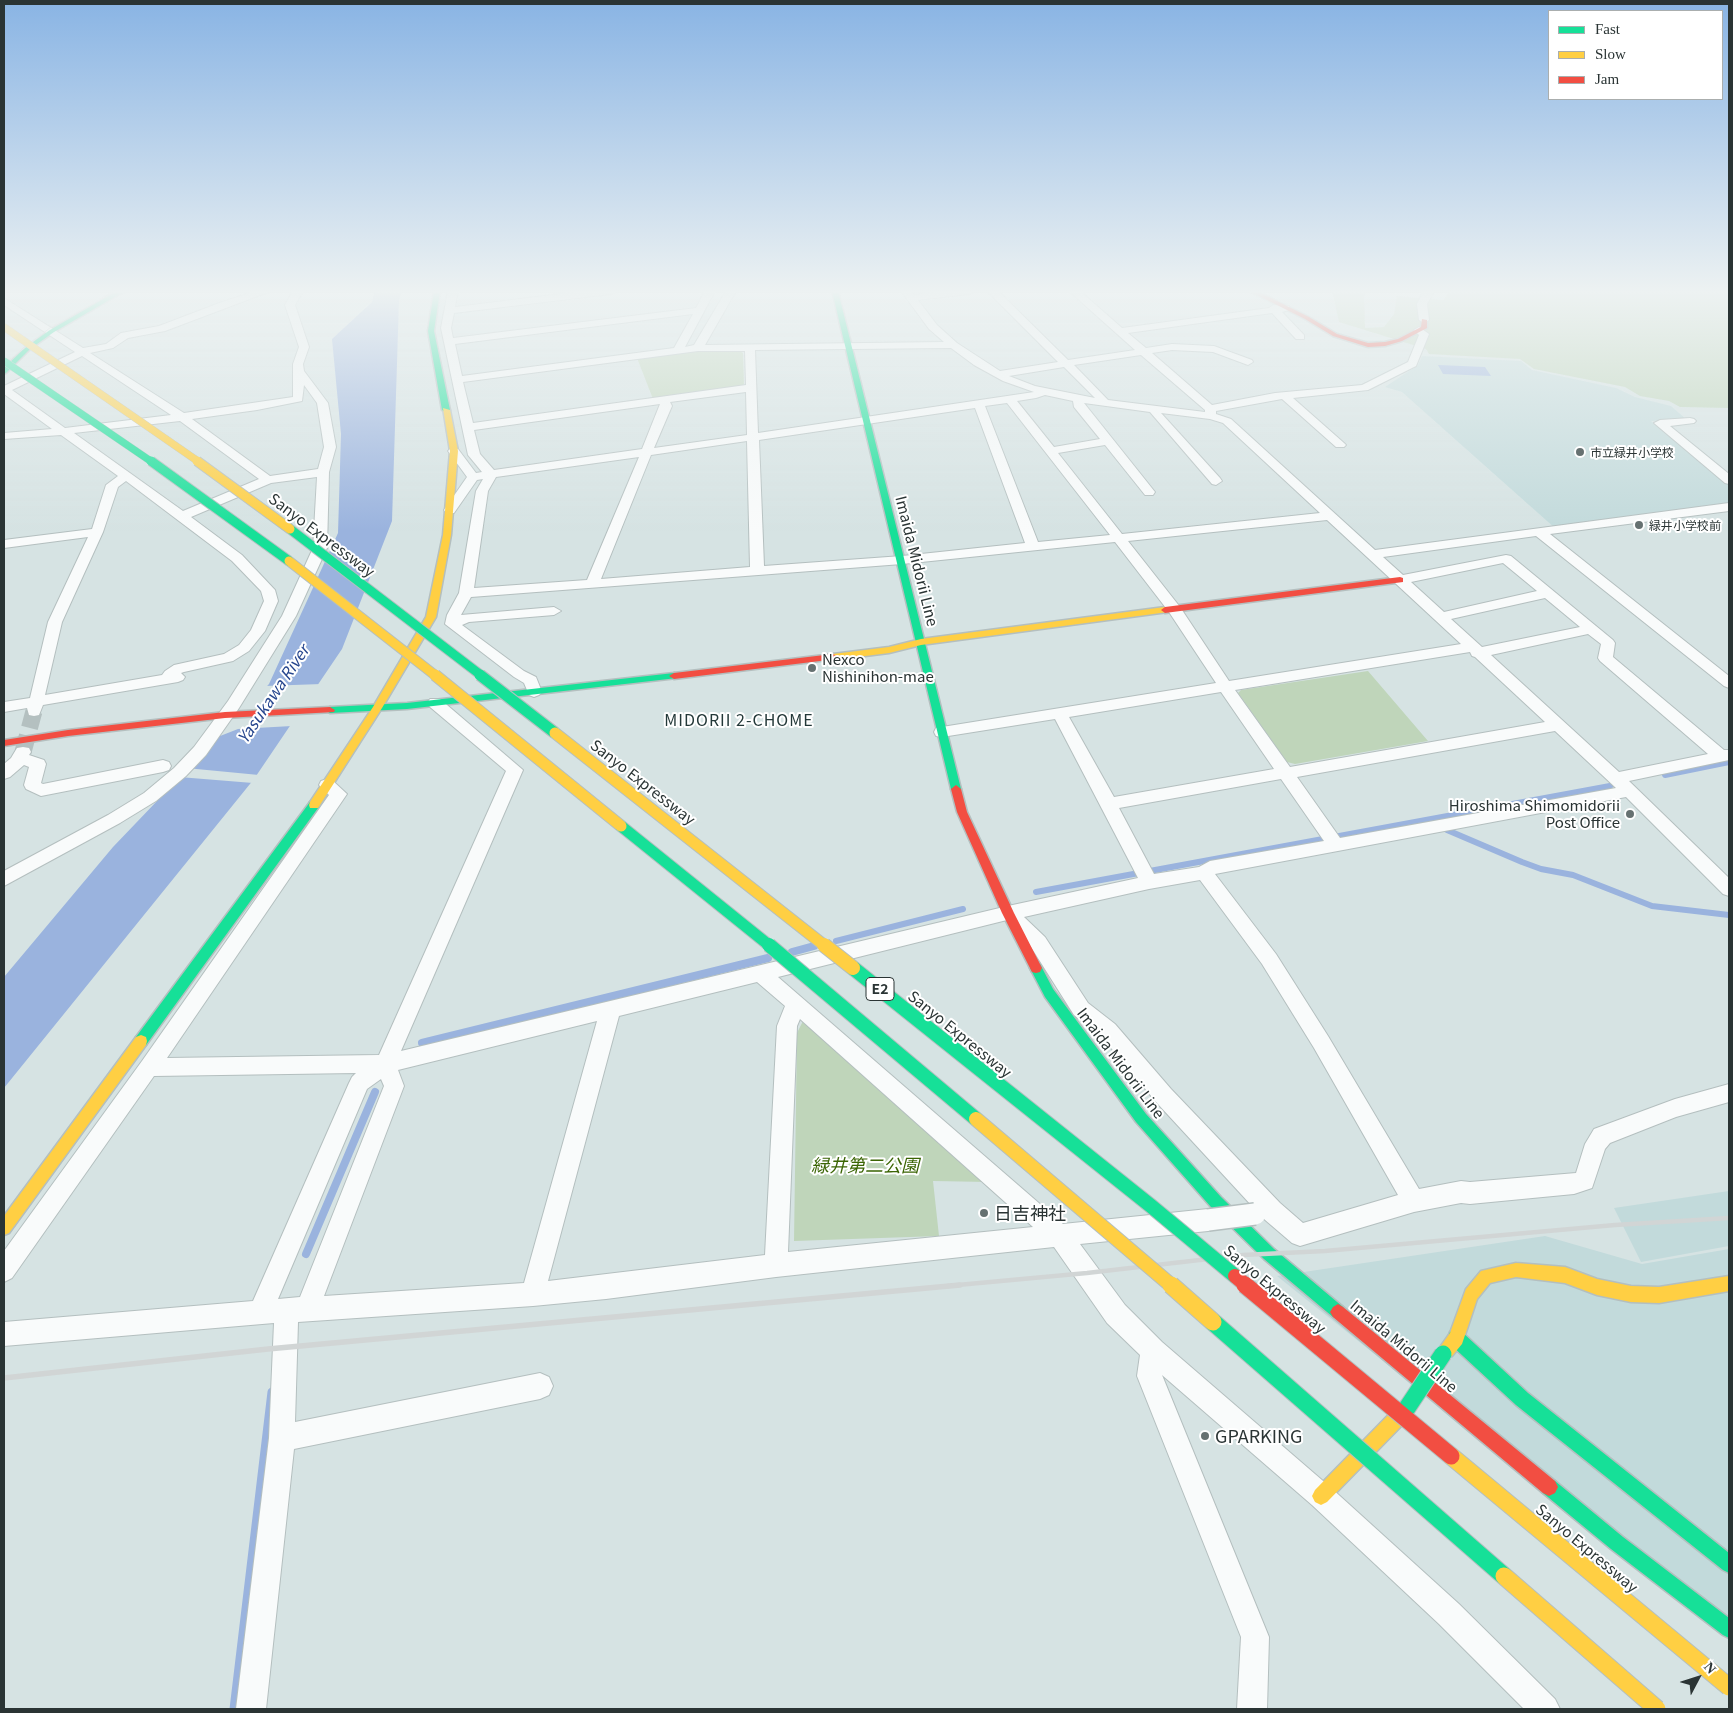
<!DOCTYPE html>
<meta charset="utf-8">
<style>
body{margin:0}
#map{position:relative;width:1733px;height:1713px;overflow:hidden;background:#d6e3e3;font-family:Georgia,serif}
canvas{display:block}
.frame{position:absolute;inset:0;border:5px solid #2a3434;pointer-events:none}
.legend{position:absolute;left:1548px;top:10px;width:175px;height:90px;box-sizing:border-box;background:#fff;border:1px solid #aaaeae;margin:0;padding:6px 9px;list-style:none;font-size:15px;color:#2a3434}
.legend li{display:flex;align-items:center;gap:10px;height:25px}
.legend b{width:25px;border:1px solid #aaaeae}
.north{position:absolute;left:1673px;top:1653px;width:50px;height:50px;-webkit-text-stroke:4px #fff;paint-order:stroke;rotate:50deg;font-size:14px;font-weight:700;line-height:20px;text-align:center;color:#2a3434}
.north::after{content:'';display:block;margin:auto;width:18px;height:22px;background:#2a3434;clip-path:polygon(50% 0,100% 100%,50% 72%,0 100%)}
</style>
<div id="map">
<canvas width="1733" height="1713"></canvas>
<div class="frame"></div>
<ul class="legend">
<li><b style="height:6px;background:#16e098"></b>Fast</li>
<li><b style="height:6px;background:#ffcf43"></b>Slow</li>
<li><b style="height:6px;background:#f24e42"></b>Jam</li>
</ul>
<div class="north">N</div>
</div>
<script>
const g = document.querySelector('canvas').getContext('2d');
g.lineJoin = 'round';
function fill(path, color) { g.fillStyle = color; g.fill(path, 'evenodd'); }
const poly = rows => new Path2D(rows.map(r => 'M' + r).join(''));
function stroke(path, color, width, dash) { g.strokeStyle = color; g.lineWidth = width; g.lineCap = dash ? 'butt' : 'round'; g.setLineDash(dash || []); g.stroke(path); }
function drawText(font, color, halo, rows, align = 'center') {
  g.font = font + ' Georgia,"Noto Sans JP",serif'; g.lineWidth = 4; g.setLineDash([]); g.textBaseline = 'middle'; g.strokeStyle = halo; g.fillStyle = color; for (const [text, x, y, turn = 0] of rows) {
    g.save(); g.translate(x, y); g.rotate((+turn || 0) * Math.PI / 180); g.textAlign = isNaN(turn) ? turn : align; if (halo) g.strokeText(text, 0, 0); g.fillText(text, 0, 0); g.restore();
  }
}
const built = poly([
 [1422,356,1521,361,1532,370,1616,388,1635,397,1671,406,1686,419,1651,421,1729,485,1729,503,1556,529,1402,392,1385,387,1418,365],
 [1729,1191,1729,1246,1641,1262,1614,1208],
 [1545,1236,1642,1264,1729,1249,1729,1638,1277,1276]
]);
const green = poly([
 [1332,291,1364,291,1365,328,1384,327,1394,314,1397,296,1443,300,1451,291,1729,291,1729,408,1680,407,1669,401,1640,396,1625,387,1534,369,1520,359,1429,354,1426,349,1339,322],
 [696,351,740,351,743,353,744,384,737,388,653,399,637,358],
 [1368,671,1428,741,1295,764,1287,762,1238,693,1241,690],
 [805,1017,989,1182,933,1181,939,1236,794,1241,797,1033]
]);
const water = poly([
 [375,291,402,291,399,300,392,521,342,649,254,779,4,1088,4,977,113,847,269,684,338,533,341,434,332,339,372,302],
 [1438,365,1485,367,1491,376,1443,374]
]);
const pier = poly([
 [322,684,292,726,238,729,215,738,264,686],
 [186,768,259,775,253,783,179,777]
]);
const streamFar2 = poly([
 [1665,775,1729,762],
 [1447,830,1522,862,1541,869,1573,875,1652,906,1729,915],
 [1036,892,1610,786],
 [836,941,963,909]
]);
const streamFar1 = poly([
 [792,952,814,946],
 [422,1043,768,958],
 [306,1254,375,1092]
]);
const stream = poly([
 [234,1709,272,1392]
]);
const streetTunnel = poly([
 [23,752,34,711]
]);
const street = poly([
 [256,291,271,291,165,331,128,338,113,348,90,353,184,413,293,397,293,364,299,347,285,305,293,291,303,291,295,305,309,347,303,364,304,371,328,403,336,447,329,472,327,548,296,616,239,708,206,755,186,776,156,801,120,823,4,886,4,871,108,815,144,793,174,768,194,747,228,701,282,616,313,548,317,477,271,483,191,517,242,555,275,590,278,601,265,631,249,651,233,661,184,672,181,673,185,677,183,680,178,682,43,705,39,715,34,716,29,715,27,708,4,712,4,702,30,698,48,622,88,537,4,548,4,540,92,529,106,485,118,476,61,435,4,439,4,433,52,429,4,394,4,386,75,352,4,305,4,298,83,348,106,344,121,333,159,326,222,302,256,291],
 [82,356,171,415,65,428,12,390,82,356],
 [304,385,317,403,324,447,318,469,270,476,192,419,257,410,302,401,304,385],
 [180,421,259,479,183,511,74,433,180,421],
 [126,481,232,561,261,591,264,601,251,630,239,645,224,654,174,665,165,671,162,675,45,695,62,622,103,532,118,487,126,481],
 [448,291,458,291,455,307,585,291,616,291,611,294,454,313,451,328,453,338,696,308,705,291,715,291,685,347,694,345,726,291,736,291,705,345,944,342,929,329,901,291,911,291,914,295,944,291,974,291,969,294,918,300,937,325,957,343,1000,371,1058,362,987,291,998,291,1068,360,1135,350,1069,291,1080,291,1122,328,1269,308,1273,305,1289,306,1289,310,1282,312,1304,335,1304,339,1296,339,1272,313,1128,333,1146,348,1172,344,1214,346,1252,360,1253,362,1248,365,1213,352,1172,350,1152,353,1212,405,1275,393,1362,385,1408,362,1419,335,1414,330,1419,327,1429,334,1416,366,1368,390,1293,398,1344,443,1346,445,1344,447,1336,447,1282,399,1216,411,1216,414,1231,419,1375,550,1729,503,1729,511,1550,534,1729,676,1729,688,1724,686,1536,536,1383,557,1403,575,1506,555,1511,556,1613,640,1615,643,1613,657,1724,750,1729,750,1729,760,1629,781,1729,878,1729,896,1723,894,1626,797,1215,874,1276,954,1328,1036,1419,1189,1461,1181,1470,1182,1576,1173,1585,1144,1594,1129,1675,1099,1729,1084,1729,1102,1676,1117,1610,1143,1605,1149,1592,1188,1574,1194,1470,1204,1461,1203,1414,1212,1300,1246,1292,1243,1264,1219,1157,1103,1101,1036,1074,1015,1031,947,1007,920,778,977,1063,1224,1208,1209,1216,1212,1219,1220,1216,1228,1208,1231,1080,1244,1125,1305,1162,1342,1330,1487,1459,1604,1555,1699,1560,1709,1524,1709,1439,1624,1312,1505,1162,1375,1269,1637,1267,1709,1237,1709,1241,1637,1137,1376,1140,1355,1107,1323,1054,1247,776,1277,606,1299,533,1306,298,1322,295,1422,540,1373,549,1377,553,1386,549,1395,540,1399,294,1449,266,1709,236,1709,269,1438,274,1323,4,1346,4,1322,253,1301,349,1083,352,1077,356,1073,154,1076,12,1278,4,1282,4,1251,142,1061,329,795,319,785,321,781,327,779,333,781,347,794,167,1058,379,1055,506,771,430,707,427,703,430,699,440,699,523,770,401,1051,1008,906,1138,878,1055,719,942,737,936,736,934,732,936,728,942,727,1216,683,1169,612,1115,542,902,564,471,597,461,615,554,607,561,611,554,615,469,622,462,625,524,671,536,677,542,692,539,695,534,697,529,695,524,683,514,677,445,624,447,615,459,593,476,491,483,479,477,480,454,513,446,513,444,510,467,477,448,451,450,449,458,449,476,473,482,472,468,455,441,328,448,291],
 [693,314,674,348,462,376,455,344,693,314],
 [951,348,974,365,1003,381,1034,392,758,433,755,350,951,348],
 [698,351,745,351,746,385,473,423,463,382,698,351],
 [1141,355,1205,410,1205,412,1108,400,1074,365,1141,355],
 [1064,367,1095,398,1035,386,1009,376,1064,367],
 [746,392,747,435,654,448,672,406,670,402,746,392],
 [1045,395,1073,401,1074,407,1100,439,1054,447,1017,401,1036,398,1045,395],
 [1007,403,1110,535,1038,542,985,406,1007,403],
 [1084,403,1150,412,1212,484,1216,485,1222,481,1220,478,1161,413,1210,419,1223,423,1320,513,1122,534,1058,453,1105,445,1145,495,1153,495,1155,492,1084,403],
 [660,404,642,449,494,470,480,454,474,430,660,404],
 [975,408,1025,543,902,556,764,566,759,440,975,408],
 [747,441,750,567,601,579,651,455,747,441],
 [639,457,587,580,474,588,488,491,496,477,639,457],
 [1327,520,1461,644,1229,681,1180,607,1128,541,1327,520],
 [1503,563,1537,591,1444,612,1411,582,1503,563],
 [1545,598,1580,627,1482,647,1451,619,1545,598],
 [1588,634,1601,644,1598,658,1600,661,1708,754,1619,772,1491,655,1588,634],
 [1470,652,1472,656,1475,657,1545,722,1290,767,1235,690,1470,652],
 [1221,692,1274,769,1114,797,1069,717,1221,692],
 [1555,731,1616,788,1340,838,1297,777,1555,731],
 [1281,779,1324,841,1210,861,1199,867,1154,874,1119,808,1281,779],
 [1200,880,1262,964,1314,1048,1398,1195,1303,1223,1280,1203,1171,1089,1115,1024,1088,1003,1045,937,1024,917,1149,889,1200,880],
 [757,982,785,1006,777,1026,765,1255,548,1281,619,1016,757,982],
 [800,1019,1033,1227,788,1252,797,1026,800,1019],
 [597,1021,524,1283,324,1296,404,1086,398,1070,597,1021],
 [381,1079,384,1086,300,1297,278,1299,367,1089,381,1079],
 [1424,291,1434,291,1427,304,1429,320,1424,323,1419,320,1417,304,1424,291],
 [1690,418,1694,419,1696,421,1694,423,1670,426,1729,474,1729,484,1725,483,1654,423,1660,420,1690,418],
 [23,747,29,748,31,752,29,755,44,760,46,764,41,783,43,784,163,760,169,762,171,766,169,770,163,772,41,796,26,789,24,785,29,767,24,765,10,777,4,779,4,764,11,758,17,748,23,747]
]);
const fast = poly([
 [117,291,125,291,54,332,30,349,6,373,4,374,4,368,26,347,50,330,117,291],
 [434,291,440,291,434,331,450,410,446,412,442,410,428,331,434,291],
 [832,291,838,291,961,789,956,793,951,789,832,291],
 [674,673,677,674,677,678,407,709,330,713,325,710,330,707,407,703,674,673],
 [314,801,318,802,319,805,318,808,146,1045,141,1047,136,1045,135,1041,136,1037,310,802,314,801],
 [1036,963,1040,964,1053,989,1146,1114,1221,1197,1274,1249,1343,1307,1346,1312,1343,1317,1338,1320,1333,1317,1264,1259,1211,1207,1136,1122,1045,997,1030,968,1032,964,1036,963],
 [1456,1330,1462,1332,1528,1393,1729,1553,1729,1573,1723,1570,1516,1405,1450,1344,1448,1338,1450,1332,1456,1330],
 [1549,1478,1555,1481,1623,1537,1729,1618,1729,1638,1723,1635,1611,1549,1543,1493,1540,1487,1543,1481,1549,1478]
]);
const slow = poly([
 [443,408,450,410,458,451,451,535,436,617,382,708,318,808,310,808,309,805,310,802,373,707,426,617,443,535,450,451,443,408],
 [1165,607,1169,610,1168,612,921,645,889,653,833,660,828,657,833,654,889,647,921,639,1165,607],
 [141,1035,146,1037,147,1041,146,1045,9,1233,4,1235,4,1216,136,1037,141,1035],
 [1516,1263,1565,1267,1597,1279,1631,1286,1659,1287,1729,1276,1729,1291,1659,1303,1631,1302,1597,1295,1565,1283,1516,1277,1490,1283,1477,1299,1462,1344,1452,1356,1446,1358,1440,1356,1438,1350,1450,1333,1466,1289,1481,1271,1516,1263],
 [1407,1400,1413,1402,1415,1408,1413,1414,1327,1502,1321,1505,1315,1502,1312,1496,1315,1490,1401,1402,1407,1400]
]);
const jam = poly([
 [1249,291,1257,291,1309,317,1337,334,1368,343,1385,342,1398,339,1421,327,1422,319,1427,320,1427,328,1402,341,1385,346,1368,347,1333,336,1305,319,1249,291],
 [1400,577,1403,578,1403,582,1165,613,1161,610,1165,607,1400,577],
 [833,654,838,657,836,659,674,679,669,676,674,673,833,654],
 [330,707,335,710,334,712,225,718,68,736,4,746,4,740,68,730,225,712,330,707],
 [956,785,961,789,967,812,1014,913,1042,968,1040,972,1036,973,1032,972,1002,913,957,812,951,789,956,785],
 [1338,1304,1343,1307,1555,1481,1558,1487,1555,1493,1549,1496,1543,1493,1333,1317,1330,1312,1333,1307,1338,1304]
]);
const tram = poly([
 [4,364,51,327,114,291]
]);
const railFar1 = poly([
 [947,1286,1087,1273,1243,1255,1325,1251,1615,1225,1729,1218]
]);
const rail = poly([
 [4,1378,268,1349,960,1285]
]);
const streetBridge = poly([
 [1208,1220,1255,1214]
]);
const fastBridgeFar4 = poly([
 [4,361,152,462]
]);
const fastBridgeFar3 = poly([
 [151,461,289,561],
 [290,529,482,676]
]);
const fastBridgeFar2 = poly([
 [480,675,555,733],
 [621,826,770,946]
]);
const fastBridgeFar1 = poly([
 [769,945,976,1119],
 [853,968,1151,1206,1235,1276]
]);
const fastBridge = poly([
 [1213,1322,1504,1576],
 [1407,1408,1443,1354]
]);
const slowBridgeFar4 = poly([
 [4,327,199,462]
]);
const slowBridgeFar3 = poly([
 [197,461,290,529],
 [289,561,436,676]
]);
const slowBridgeFar2 = poly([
 [435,675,621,826],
 [555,733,825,946]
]);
const slowBridgeFar1 = poly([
 [824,945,853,968],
 [976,1119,1172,1286]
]);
const slowBridge = poly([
 [1171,1285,1213,1322],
 [1451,1456,1729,1687],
 [1504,1576,1657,1709]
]);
const jamBridgeFar1 = poly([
 [1235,1276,1247,1286]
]);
const jamBridge = poly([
 [1245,1285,1451,1456]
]);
const markers = [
 [1580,452,5,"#667171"],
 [1639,525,5,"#667171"],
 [812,668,5,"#667171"],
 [1630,814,5,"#667171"],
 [984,1213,5,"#667171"],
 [1205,1436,5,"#667171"]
];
const farPoinames = [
 ["市立緑井小学校",1590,452],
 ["緑井小学校前",1649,525]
];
const shields = [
 [880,989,28]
];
const shieldNames = [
 ["E2",880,989]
];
const streetNames = [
 ["Sanyo Expressway",322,535,37],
 ["Imaida Midorii Line",917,561,76],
 ["Sanyo Expressway",643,782,38],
 ["Sanyo Expressway",960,1034,39],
 ["Imaida Midorii Line",1121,1063,53],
 ["Sanyo Expressway",1275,1289,40],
 ["Imaida Midorii Line",1404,1346,40],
 ["Sanyo Expressway",1587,1548,40]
];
const poiNames = [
 ["Nexco",822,659],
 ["Nishinihon-mae",822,676],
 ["Hiroshima Shimomidorii",1620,805,"right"],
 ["Post Office",1620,822,"right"]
];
const waterNames = [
 ["Yasukawa River",273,694,-56]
];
const neighbourhoodNames = [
 ["MIDORII 2-CHOME",739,720]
];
const nearParknames = [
 ["緑井第二公園",865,1165]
];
const nearPoinames = [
 ["日吉神社",994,1213],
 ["GPARKING",1215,1436]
];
fill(built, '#c2dadb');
fill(green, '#bfd5ba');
fill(water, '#9ab3de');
fill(pier, '#d6e3e3');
stroke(streamFar2, '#9ab3de', 6);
stroke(streamFar1, '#9ab3de', 8);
stroke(stream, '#9ab3de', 9);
stroke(streetTunnel, '#b4c0c0', 17, [17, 8]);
stroke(street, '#b4bfbf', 2);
stroke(fast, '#b4bfbf', 3);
stroke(slow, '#b4bfbf', 3);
stroke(jam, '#b4bfbf', 3);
fill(street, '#f9fbfb');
fill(fast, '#16e098');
fill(slow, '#ffcf43');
fill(jam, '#f24e42');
stroke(tram, '#d1d5d5', 1);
stroke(railFar1, '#d1d5d5', 4.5);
stroke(rail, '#d1d5d5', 5.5);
stroke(streetBridge, '#b4bfbf', 24, []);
stroke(fastBridgeFar4, '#b4bfbf', 8, []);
stroke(fastBridgeFar3, '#b4bfbf', 11, []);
stroke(fastBridgeFar2, '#b4bfbf', 13, []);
stroke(fastBridgeFar1, '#b4bfbf', 16, []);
stroke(fastBridge, '#b4bfbf', 19, []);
stroke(slowBridgeFar4, '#b4bfbf', 8, []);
stroke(slowBridgeFar3, '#b4bfbf', 11, []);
stroke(slowBridgeFar2, '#b4bfbf', 13, []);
stroke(slowBridgeFar1, '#b4bfbf', 16, []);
stroke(slowBridge, '#b4bfbf', 19, []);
stroke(jamBridgeFar1, '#b4bfbf', 16, []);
stroke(jamBridge, '#b4bfbf', 19, []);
stroke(streetBridge, '#f9fbfb', 21);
stroke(fastBridgeFar4, '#16e098', 7);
stroke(fastBridgeFar3, '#16e098', 9);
stroke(fastBridgeFar2, '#16e098', 11);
stroke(fastBridgeFar1, '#16e098', 14);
stroke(fastBridge, '#16e098', 17);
stroke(slowBridgeFar4, '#ffcf43', 7);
stroke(slowBridgeFar3, '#ffcf43', 9);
stroke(slowBridgeFar2, '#ffcf43', 11);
stroke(slowBridgeFar1, '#ffcf43', 14);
stroke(slowBridge, '#ffcf43', 17);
stroke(jamBridgeFar1, '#f24e42', 14);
stroke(jamBridge, '#f24e42', 17);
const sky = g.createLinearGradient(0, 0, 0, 531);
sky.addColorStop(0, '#89b4e4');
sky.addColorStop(0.55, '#edf2f2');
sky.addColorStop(1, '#edf2f200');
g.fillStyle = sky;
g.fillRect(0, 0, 1733, 531);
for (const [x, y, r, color] of markers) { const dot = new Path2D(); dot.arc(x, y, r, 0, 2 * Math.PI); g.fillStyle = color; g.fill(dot); stroke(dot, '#fff', 2); }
drawText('12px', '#2a3434', '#fff', farPoinames, 'left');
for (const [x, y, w] of shields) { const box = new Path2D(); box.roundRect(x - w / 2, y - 11.5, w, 23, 4); g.fillStyle = '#fff'; g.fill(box); stroke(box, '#2a3434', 1); }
drawText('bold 14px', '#2a3434', null, shieldNames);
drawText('15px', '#2a3434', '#fff', streetNames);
drawText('15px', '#2a3434', '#fff', poiNames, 'left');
drawText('italic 16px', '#26468e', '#fff', waterNames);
g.letterSpacing = '1px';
drawText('16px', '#233838', '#fff', neighbourhoodNames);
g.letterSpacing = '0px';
drawText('italic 18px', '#3b6504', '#fff', nearParknames);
drawText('18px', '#2a3434', '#fff', nearPoinames, 'left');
</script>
